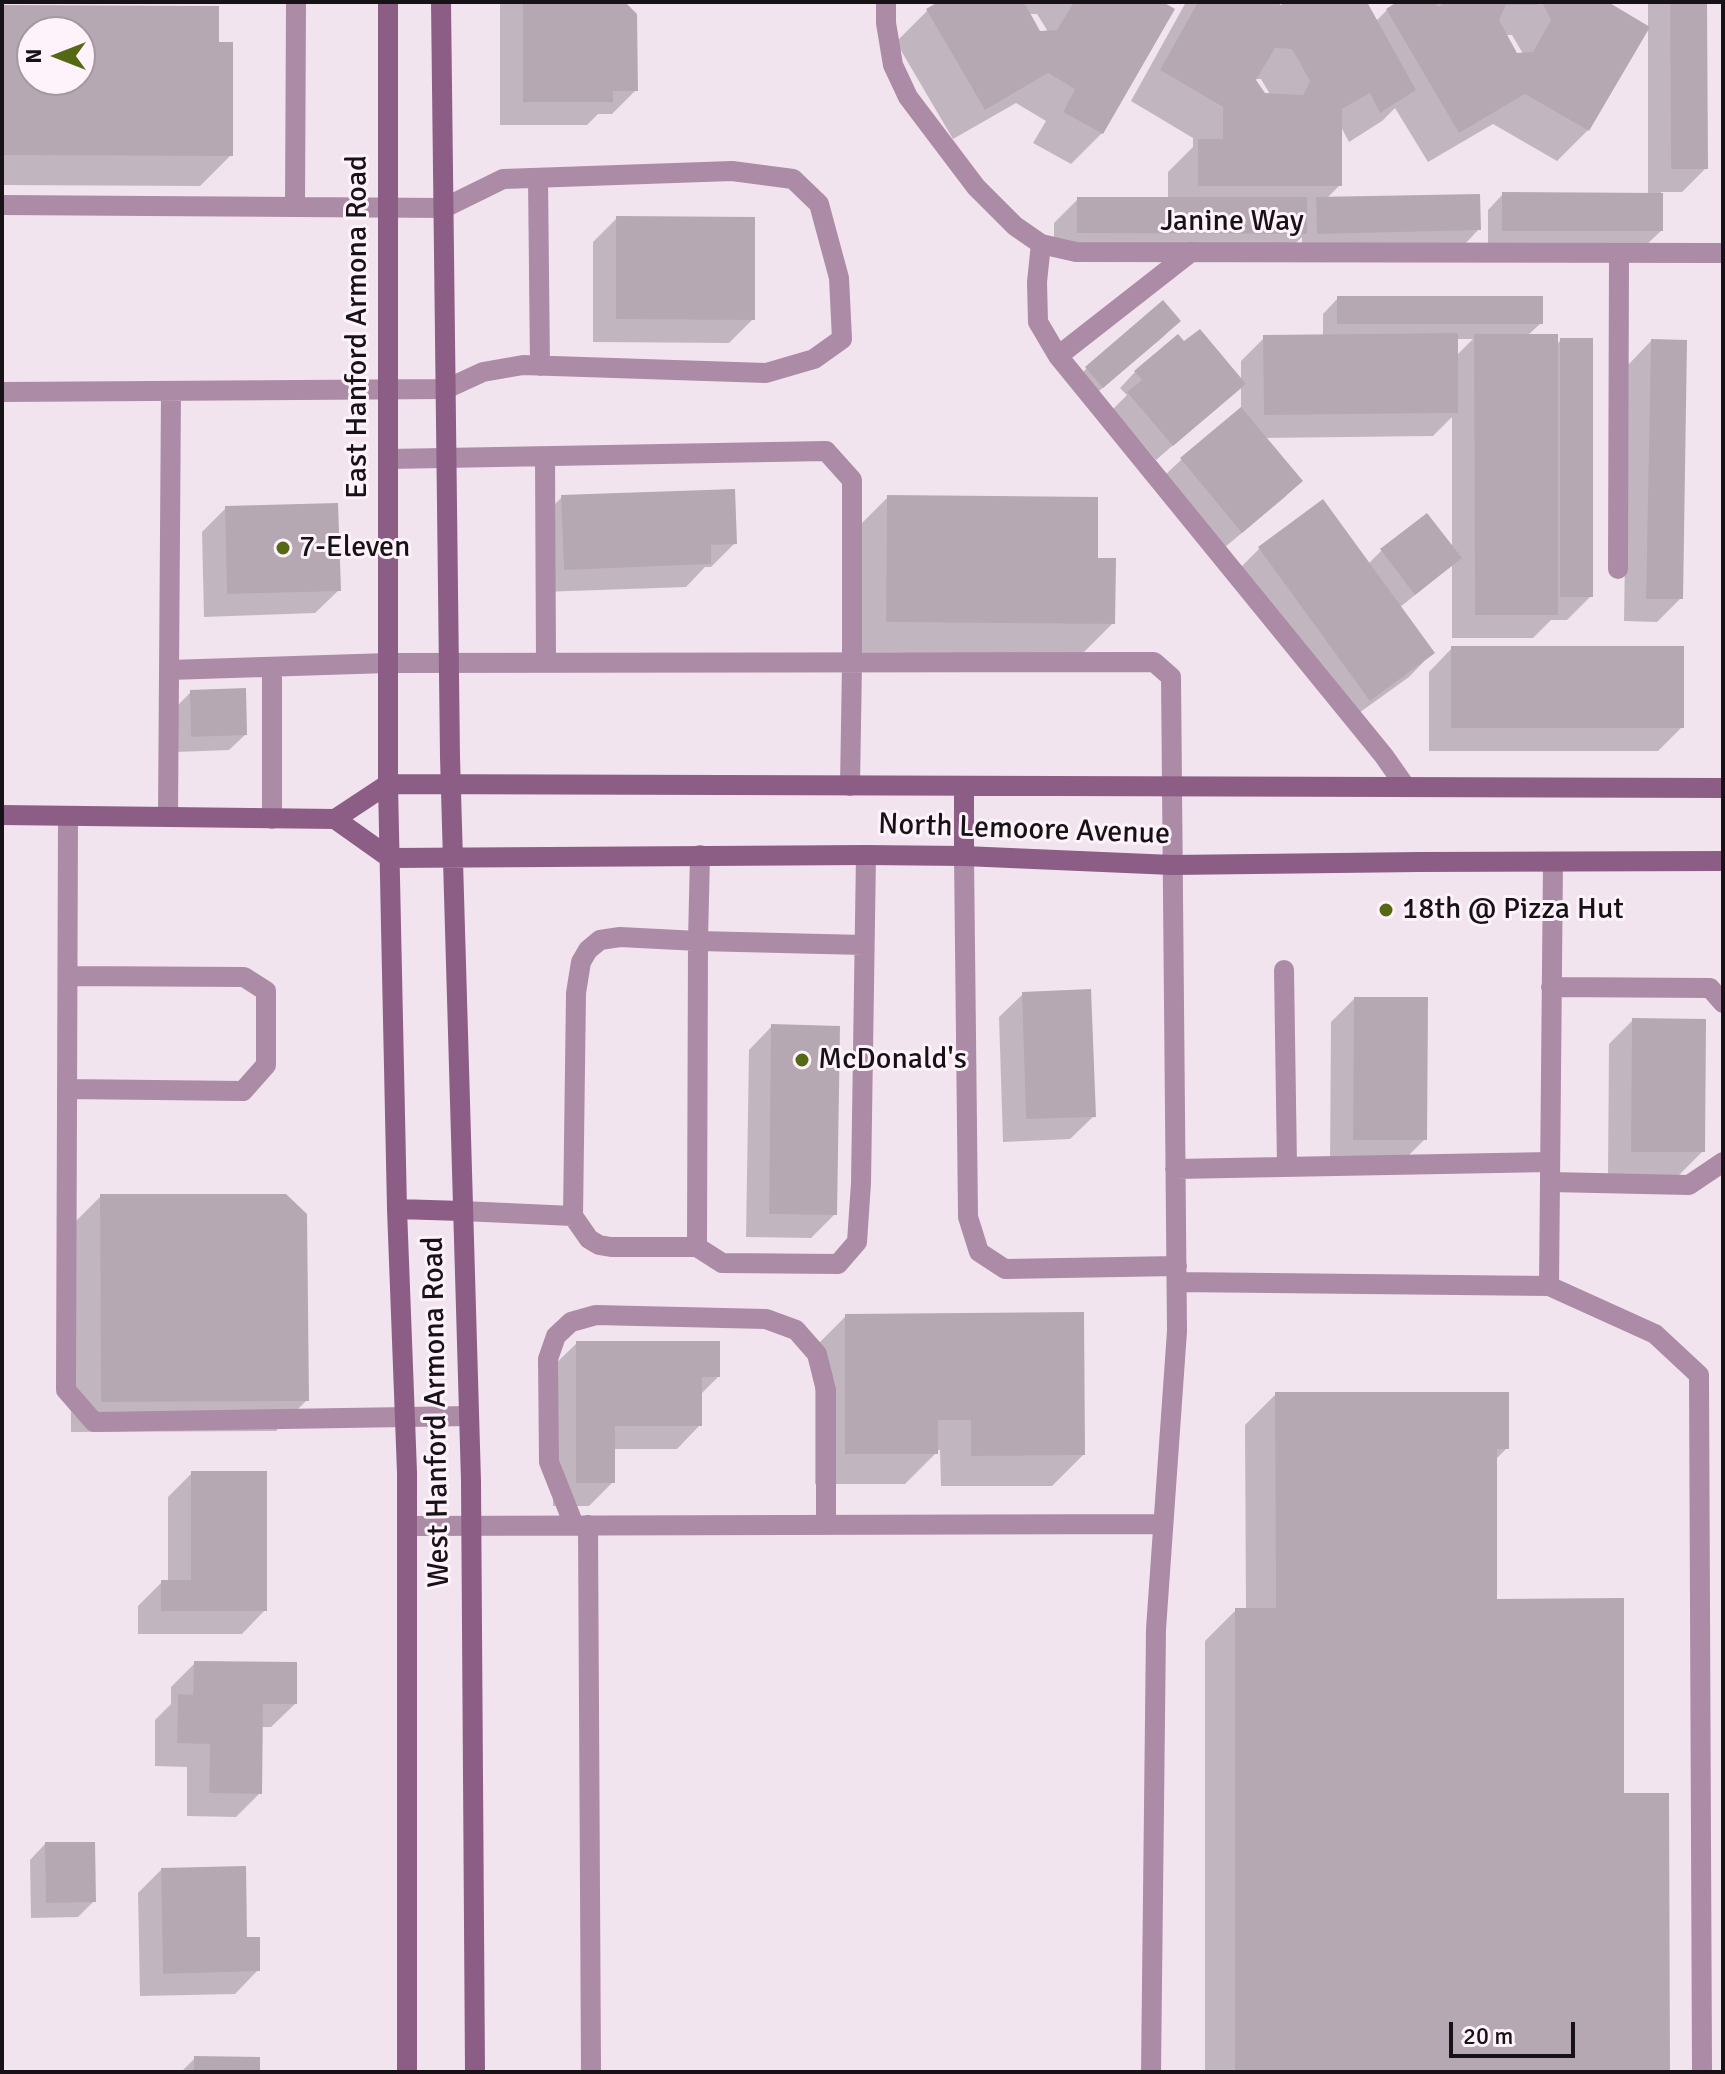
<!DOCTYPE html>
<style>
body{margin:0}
#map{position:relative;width:1725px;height:2074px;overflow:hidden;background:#f2e4ef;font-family:Signika,sans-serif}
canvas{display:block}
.frame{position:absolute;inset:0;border:4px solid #171216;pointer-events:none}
.north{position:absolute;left:16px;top:16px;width:80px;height:80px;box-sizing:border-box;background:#fef2fb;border:2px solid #a2989f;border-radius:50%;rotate:270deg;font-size:22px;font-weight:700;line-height:32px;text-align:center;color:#171216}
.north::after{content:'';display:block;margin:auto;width:28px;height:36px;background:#556915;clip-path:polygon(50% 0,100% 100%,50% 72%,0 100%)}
.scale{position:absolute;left:1449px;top:2022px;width:126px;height:36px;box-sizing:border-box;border:4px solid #171216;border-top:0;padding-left:10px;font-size:24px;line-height:28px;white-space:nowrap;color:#171216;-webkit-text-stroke:6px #fef2fb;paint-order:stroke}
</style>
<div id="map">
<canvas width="1725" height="2074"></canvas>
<div class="frame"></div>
<div class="north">N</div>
<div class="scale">20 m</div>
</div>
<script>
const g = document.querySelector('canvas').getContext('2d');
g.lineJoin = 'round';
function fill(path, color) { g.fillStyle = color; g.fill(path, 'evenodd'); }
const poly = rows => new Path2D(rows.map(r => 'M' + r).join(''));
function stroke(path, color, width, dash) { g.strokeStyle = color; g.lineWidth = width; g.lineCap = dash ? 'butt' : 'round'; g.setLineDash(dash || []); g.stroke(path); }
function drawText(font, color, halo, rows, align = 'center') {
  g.font = font + ' Signika,sans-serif'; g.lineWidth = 6; g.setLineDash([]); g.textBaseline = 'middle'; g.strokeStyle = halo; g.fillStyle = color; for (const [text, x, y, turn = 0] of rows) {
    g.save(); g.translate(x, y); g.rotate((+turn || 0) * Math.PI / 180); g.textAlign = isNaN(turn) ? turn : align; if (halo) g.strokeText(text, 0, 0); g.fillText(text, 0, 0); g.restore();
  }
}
const shadow = poly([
 [500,2,623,2,636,90,612,114,598,114,587,125,500,125],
 [942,2,1159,2,1102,133,1071,164,1033,143,1046,121,1016,103,953,139,896,42,927,11],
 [1029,14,1037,14,1047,30,1045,33,1039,33],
 [1186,2,1272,2,1281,7,1290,2,1365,2,1376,21,1387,10,1401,2,1433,2,1436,7,1436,2,1604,2,1588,130,1557,161,1493,124,1428,162,1395,108,1382,121,1349,142,1340,125,1340,185,1326,199,1479,229,1464,245,1302,249,1302,237,1282,256,1054,256,1054,223,1078,199,1168,199,1168,172,1193,147,1193,138,1131,101],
 [1505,35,1512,35,1522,52,1520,55,1516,55],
 [1252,79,1261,79,1271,96,1264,95],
 [1648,2,1705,2,1706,168,1682,192,1661,192,1661,231,1645,246,1488,246,1488,210,1503,194,1648,195],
 [2,7,217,44,231,155,200,186,2,185],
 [32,32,80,32,80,80,32,80],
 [617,218,753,319,729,343,593,342,593,242],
 [1338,298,1541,323,1527,336,1556,345,1561,340,1591,596,1567,620,1551,620,1533,638,1452,638,1452,565,1399,608,1432,653,1409,677,1345,723,1236,572,1259,549,1322,502,1368,564,1381,551,1452,549,1452,417,1433,436,1264,438,1301,481,1285,497,1225,547,1165,475,1181,460,1241,409,1241,386,1156,460,1113,409,1127,395,1120,388,1135,372,1184,344,1241,381,1241,361,1264,338,1323,337,1323,314],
 [1456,339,1473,339,1456,356],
 [1178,321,1163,337,1086,402,1071,384,1087,368],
 [1651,341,1681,598,1657,622,1624,621,1628,365],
 [562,497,735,543,711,567,705,567,686,587,541,592,538,521],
 [888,497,1096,560,1113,623,1082,654,856,652,857,528],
 [226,508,339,590,315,613,204,617,202,532],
 [1452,648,1682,727,1658,751,1429,751,1429,672],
 [191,692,245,735,229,750,176,752,175,708],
 [1023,994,1094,1116,1070,1139,1003,1142,999,1017],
 [1354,999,1425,1139,1401,1163,1330,1163,1331,1022],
 [1633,1020,1703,1151,1679,1175,1608,1175,1609,1044],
 [772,1026,835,1214,811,1238,746,1237,749,1050],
 [101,1196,307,1400,276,1431,71,1432,70,1227],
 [846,1316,1083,1455,1052,1486,941,1486,940,1450,936,1450,936,1453,905,1484,815,1484,815,1347],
 [577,1343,718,1377,700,1395,700,1425,677,1449,613,1449,613,1482,589,1506,553,1506,553,1366],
 [1276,1394,1507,1448,1495,1460,1495,1601,1622,1795,1668,2070,1666,2072,1205,2072,1205,1641,1236,1610,1246,1610,1245,1425],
 [192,1473,265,1610,242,1634,138,1634,138,1606,162,1582,168,1582,168,1497],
 [195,1663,295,1704,271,1727,261,1727,260,1793,236,1817,187,1816,187,1767,155,1766,155,1720,171,1704,171,1687],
 [45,1844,94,1901,78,1917,31,1918,30,1860],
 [161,1870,245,1939,258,1970,235,1994,140,1996,138,1893],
 [195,2058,258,2072,181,2072]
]);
const building = poly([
 [523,2,625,2,637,14,638,91,613,91,613,102,523,102],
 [938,2,1024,2,1040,31,1057,30,1074,2,1163,2,1175,9,1103,134,1063,112,1075,89,1048,73,985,110,926,9],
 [1198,2,1276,2,1281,5,1285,2,1367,2,1416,90,1380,113,1370,93,1342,109,1342,186,1198,186,1198,139,1223,139,1223,107,1160,70],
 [1275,48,1292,49,1310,81,1303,95,1265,93,1256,80],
 [1397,2,1435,2,1438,7,1446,2,1537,2,1537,5,1506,5,1499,20,1517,53,1533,52,1551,20,1542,2,1608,2,1650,27,1589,131,1525,94,1459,133,1386,9],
 [1670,2,1707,2,1708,169,1671,169],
 [2,5,219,6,219,42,233,42,233,156,2,155],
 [32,32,80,32,80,80,32,80],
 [1502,192,1663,193,1663,231,1502,231],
 [1480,194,1481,230,1317,234,1316,197],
 [1077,197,1307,197,1307,234,1077,233],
 [616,216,755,217,755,320,616,319],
 [1337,296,1543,296,1543,324,1337,324],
 [1163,300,1181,321,1103,388,1085,367],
 [1200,329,1246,384,1173,446,1127,392,1142,380,1134,371,1178,334,1184,341],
 [1458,333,1458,413,1264,415,1263,335],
 [1474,334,1558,334,1558,615,1475,615],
 [1560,338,1593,338,1593,597,1560,597],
 [1651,339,1687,340,1683,599,1646,599],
 [1241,407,1303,481,1242,533,1180,458],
 [735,489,737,544,711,545,711,564,564,570,561,495],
 [887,495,1098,497,1098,558,1116,558,1115,624,886,622],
 [1323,499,1435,653,1370,701,1258,547],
 [338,503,341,591,227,594,225,506],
 [1427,513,1462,558,1415,595,1380,549],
 [1451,646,1684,646,1684,728,1451,728],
 [246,688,247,735,191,737,190,690],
 [1091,989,1096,1117,1026,1119,1022,992],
 [1354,997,1428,997,1427,1140,1353,1140],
 [1632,1018,1706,1019,1705,1152,1631,1152],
 [771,1024,840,1026,837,1215,769,1214],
 [100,1194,286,1194,307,1214,309,1401,101,1402],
 [1084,1312,1085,1455,971,1456,971,1420,938,1420,938,1454,845,1454,845,1314],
 [576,1341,720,1341,720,1377,702,1377,702,1426,615,1426,615,1483,576,1483],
 [1275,1392,1509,1392,1509,1449,1497,1449,1497,1599,1624,1598,1624,1793,1669,1793,1670,2071,1235,2072,1235,1608,1276,1608],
 [191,1471,267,1471,267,1611,161,1611,161,1580,191,1580],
 [194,1661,297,1662,297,1704,263,1704,262,1794,209,1793,210,1744,177,1743,178,1694,193,1695],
 [45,1842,95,1842,96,1902,46,1903],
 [246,1866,247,1937,260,1937,260,1971,163,1974,161,1868],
 [194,2056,260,2057,260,2072,194,2072]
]);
const service = poly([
 [538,178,540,366],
 [2,205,444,208,503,179,732,171,793,179,819,204,839,278,842,339,814,359,766,373,523,365,483,372,446,389,2,392],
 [295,207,296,2],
 [1041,244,1037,282,1038,322,1058,356,1384,756,1405,786],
 [1058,356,1191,252],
 [545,457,546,663],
 [388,459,826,451,852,480,852,663,850,786],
 [1618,569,1619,253],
 [272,667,272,819],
 [169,670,388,663,1154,662,1171,677,1177,1331,1156,1629,1151,2072],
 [68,816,66,1390,94,1422,469,1416],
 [168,817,171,391],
 [700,855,698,941,697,1247,611,1247,599,1245,589,1239,573,1216,576,993,581,962,588,950,600,940,620,937,698,941,864,945],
 [964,856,968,1217,979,1252,1005,1269,1177,1266],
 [1553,862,1549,1286,1655,1334,1699,1375,1702,2072],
 [1284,970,1287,1166],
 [1551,987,1710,988,1723,1003],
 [67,1089,243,1091,266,1065,266,991,244,977,68,976],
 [1175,1169,1550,1162],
 [1550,1182,1689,1185,1723,1162],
 [462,1211,573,1216],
 [697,1247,722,1263,838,1264,857,1242,861,1183,866,855],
 [1177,1282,1549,1286],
 [574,1525,549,1462,548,1359,556,1336,571,1322,596,1315,766,1319,796,1330,817,1354,826,1390,826,1525],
 [588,1525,591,2072],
 [407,1526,1163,1524]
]);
const minor = poly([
 [886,2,886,23,893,65,908,97,976,187,1015,226,1041,244,1076,252,1723,253]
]);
const secondary = poly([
 [388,2,388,784,397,1209,407,1472,407,2072],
 [441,2,450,757,471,1481,475,2072],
 [964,787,964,856],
 [2,815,335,819,388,784,1723,788],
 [335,819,390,858,866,855,964,856,1172,865,1419,862,1723,861],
 [397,1209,462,1211]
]);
const markers = [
 [283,548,8,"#556915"],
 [1386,910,8,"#556915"],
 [802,1060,8,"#556915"]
];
const streetNames = [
 ["Janine Way",1232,222],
 ["East Hanford Armona Road",358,327,-90],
 ["North Lemoore Avenue",1024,830,2],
 ["West Hanford Armona Road",437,1412,-91]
];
const poiNames = [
 ["7-Eleven",299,548],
 ["18th @ Pizza Hut",1402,910],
 ["McDonald's",818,1060]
];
fill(shadow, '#0003');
fill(building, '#b5a8b3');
stroke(service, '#ac8ba6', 20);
stroke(minor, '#ac8ba6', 20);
stroke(secondary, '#8c5e85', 20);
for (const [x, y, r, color] of markers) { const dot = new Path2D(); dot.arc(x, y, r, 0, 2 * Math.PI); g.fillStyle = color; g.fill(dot); stroke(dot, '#fef2fb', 3); }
drawText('30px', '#171216', '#fef2fb', streetNames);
drawText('30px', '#171216', '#fef2fb', poiNames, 'left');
</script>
